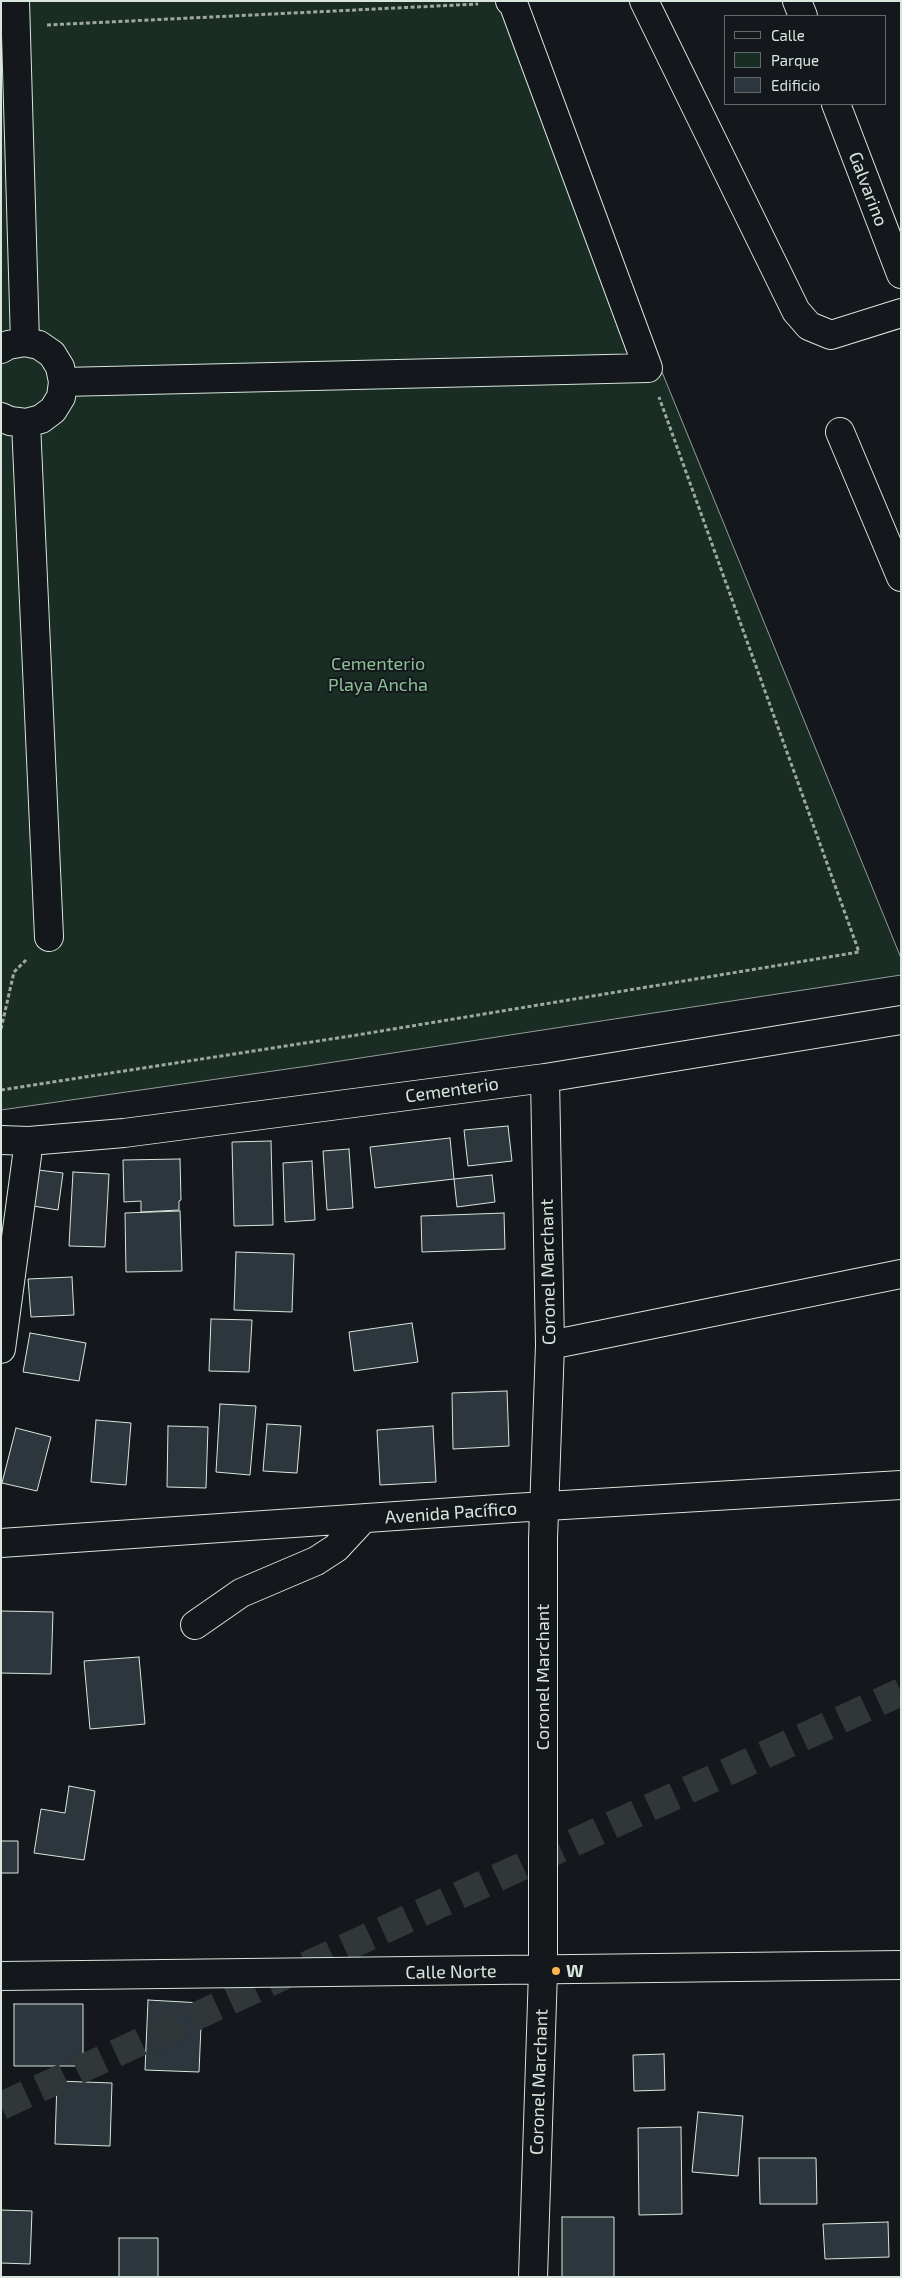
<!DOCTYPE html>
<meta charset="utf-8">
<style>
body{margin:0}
#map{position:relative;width:902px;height:2278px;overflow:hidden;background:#14181c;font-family:"Exo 2",sans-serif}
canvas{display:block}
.frame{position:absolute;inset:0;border:2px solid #d8e6dc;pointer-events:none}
.legend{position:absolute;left:724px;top:15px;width:162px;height:90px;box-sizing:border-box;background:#14181c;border:1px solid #626a69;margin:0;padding:6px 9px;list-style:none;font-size:15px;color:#d8e6dc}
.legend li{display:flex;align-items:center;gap:10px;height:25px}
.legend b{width:25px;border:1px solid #626a69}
</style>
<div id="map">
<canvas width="902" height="2278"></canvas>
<div class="frame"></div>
<ul class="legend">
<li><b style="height:6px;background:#14181c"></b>Calle</li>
<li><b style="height:14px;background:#1a2d24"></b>Parque</li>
<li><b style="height:14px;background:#2c363c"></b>Edificio</li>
</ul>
</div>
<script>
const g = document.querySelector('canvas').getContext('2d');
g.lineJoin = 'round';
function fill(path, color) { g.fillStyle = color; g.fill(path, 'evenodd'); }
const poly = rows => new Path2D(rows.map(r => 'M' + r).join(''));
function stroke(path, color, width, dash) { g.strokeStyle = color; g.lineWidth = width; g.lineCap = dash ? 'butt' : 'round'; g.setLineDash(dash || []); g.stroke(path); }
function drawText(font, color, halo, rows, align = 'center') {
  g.font = font + ' "Exo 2",sans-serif'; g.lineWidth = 4; g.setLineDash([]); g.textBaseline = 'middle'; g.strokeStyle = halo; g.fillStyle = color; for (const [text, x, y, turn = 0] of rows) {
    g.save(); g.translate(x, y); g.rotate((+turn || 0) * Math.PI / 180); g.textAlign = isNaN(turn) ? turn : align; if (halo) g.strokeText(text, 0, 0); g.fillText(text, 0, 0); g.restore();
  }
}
const green = poly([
 [1,1,516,1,640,318,901,958,901,975,308,1066,1,1110,1,1]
]);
const building = poly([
 [508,1126,512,1161,468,1166,464,1130,508,1126],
 [450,1138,454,1179,375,1188,370,1147,450,1138],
 [271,1141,273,1225,234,1226,232,1142,271,1141],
 [349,1149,353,1208,327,1210,323,1151,349,1149],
 [180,1159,181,1200,179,1201,179,1210,141,1212,141,1201,124,1202,123,1160,180,1159],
 [312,1161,315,1220,285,1222,283,1163,312,1161],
 [38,1170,63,1173,58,1210,33,1206,38,1170],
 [73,1172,109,1174,105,1247,69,1246,73,1172],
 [492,1175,495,1202,457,1207,454,1179,492,1175],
 [180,1211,182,1271,126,1272,125,1213,180,1211],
 [504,1213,505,1249,422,1252,421,1216,504,1213],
 [236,1252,294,1254,292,1312,234,1310,236,1252],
 [72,1277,74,1315,31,1317,28,1279,72,1277],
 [211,1319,252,1320,249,1372,209,1371,211,1319],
 [412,1323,418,1362,354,1371,349,1332,412,1323],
 [30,1333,86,1343,79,1381,23,1372,30,1333],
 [507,1391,509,1446,453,1449,452,1393,507,1391],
 [220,1404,256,1406,250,1475,216,1472,220,1404],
 [96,1420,131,1423,126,1485,91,1482,96,1420],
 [267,1424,301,1426,297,1473,263,1471,267,1424],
 [168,1426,208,1427,206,1488,167,1487,168,1426],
 [433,1426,436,1482,380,1485,377,1430,433,1426],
 [16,1428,51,1437,37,1491,2,1483,16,1428],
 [1,1611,53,1612,51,1674,1,1673,1,1611],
 [139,1657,145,1724,90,1729,84,1661,139,1657],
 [69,1786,95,1791,84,1860,34,1853,41,1809,65,1813,69,1786],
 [1,1841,18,1841,18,1873,1,1873,1,1841],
 [148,2000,202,2003,199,2072,145,2070,148,2000],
 [14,2004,83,2004,83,2066,14,2066,14,2004],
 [664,2054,665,2090,634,2091,633,2055,664,2054],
 [57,2081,112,2083,110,2146,55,2144,57,2081],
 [698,2112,743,2116,738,2176,692,2172,698,2112],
 [681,2127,682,2214,639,2215,638,2128,681,2127],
 [759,2158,816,2158,817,2204,760,2204,759,2158],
 [1,2210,32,2211,30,2264,1,2263,1,2210],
 [562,2217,614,2217,614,2277,562,2277,562,2217],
 [888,2222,889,2257,825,2259,823,2224,888,2222],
 [119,2238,158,2238,158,2277,119,2277,119,2238]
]);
const highwayTunnel = poly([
 [1,2106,901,1692]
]);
const path = poly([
 [47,25,478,4],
 [1,1029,14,972,27,959],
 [1,1090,357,1035,859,952,659,397]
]);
const minor = poly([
 [15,1,25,342],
 [644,1,796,311,809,326,831,335,901,313],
 [797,1,803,16],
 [836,104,901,274],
 [1,349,8,345,25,342,39,345,52,354,60,367,63,382,61,397,53,410,41,419,26,423,10,421,1,417],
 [63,382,648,368,513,3,510,1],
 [26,423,49,937],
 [840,432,901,577],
 [1,1140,29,1141,124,1133,545,1078,901,1020],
 [550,1345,901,1274],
 [1,1349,29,1141],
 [1,1543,513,1508,901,1485],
 [195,1625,241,1593,316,1561,336,1548,363,1519],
 [1,1976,901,1965],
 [533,2277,543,1971,543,1539,550,1345,545,1078]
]);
const markers = [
 [556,1971,5,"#ffb74d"]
];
const streetNames = [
 ["Galvarino",868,189,69],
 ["Cementerio",452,1090,-8],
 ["Coronel Marchant",548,1272,-91],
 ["Avenida Pacífico",451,1513,-4],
 ["Coronel Marchant",543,1677,-90],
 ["Calle Norte",451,1972,-1],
 ["Coronel Marchant",539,2082,-88]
];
const parkNames = [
 ["Cementerio",378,664],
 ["Playa Ancha",378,685]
];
const poiNames = [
 ["W",566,1971]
];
fill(green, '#1a2d24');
stroke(green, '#939e99', 1);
fill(building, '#2c363c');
stroke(building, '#d8e6dc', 1);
stroke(highwayTunnel, '#313739', 28, [28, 14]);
stroke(minor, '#d8e6dc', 30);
stroke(path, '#9da8a2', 3, [4, 2.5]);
stroke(minor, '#14181c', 28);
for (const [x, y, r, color] of markers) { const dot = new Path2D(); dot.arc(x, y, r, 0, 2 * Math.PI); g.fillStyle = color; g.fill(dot); stroke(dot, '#14181c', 2); }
drawText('18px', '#d8e6dc', '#14181c', streetNames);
drawText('18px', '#8ac095', '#14181c', parkNames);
drawText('bold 18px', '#d8e6dc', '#14181c', poiNames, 'left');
</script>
